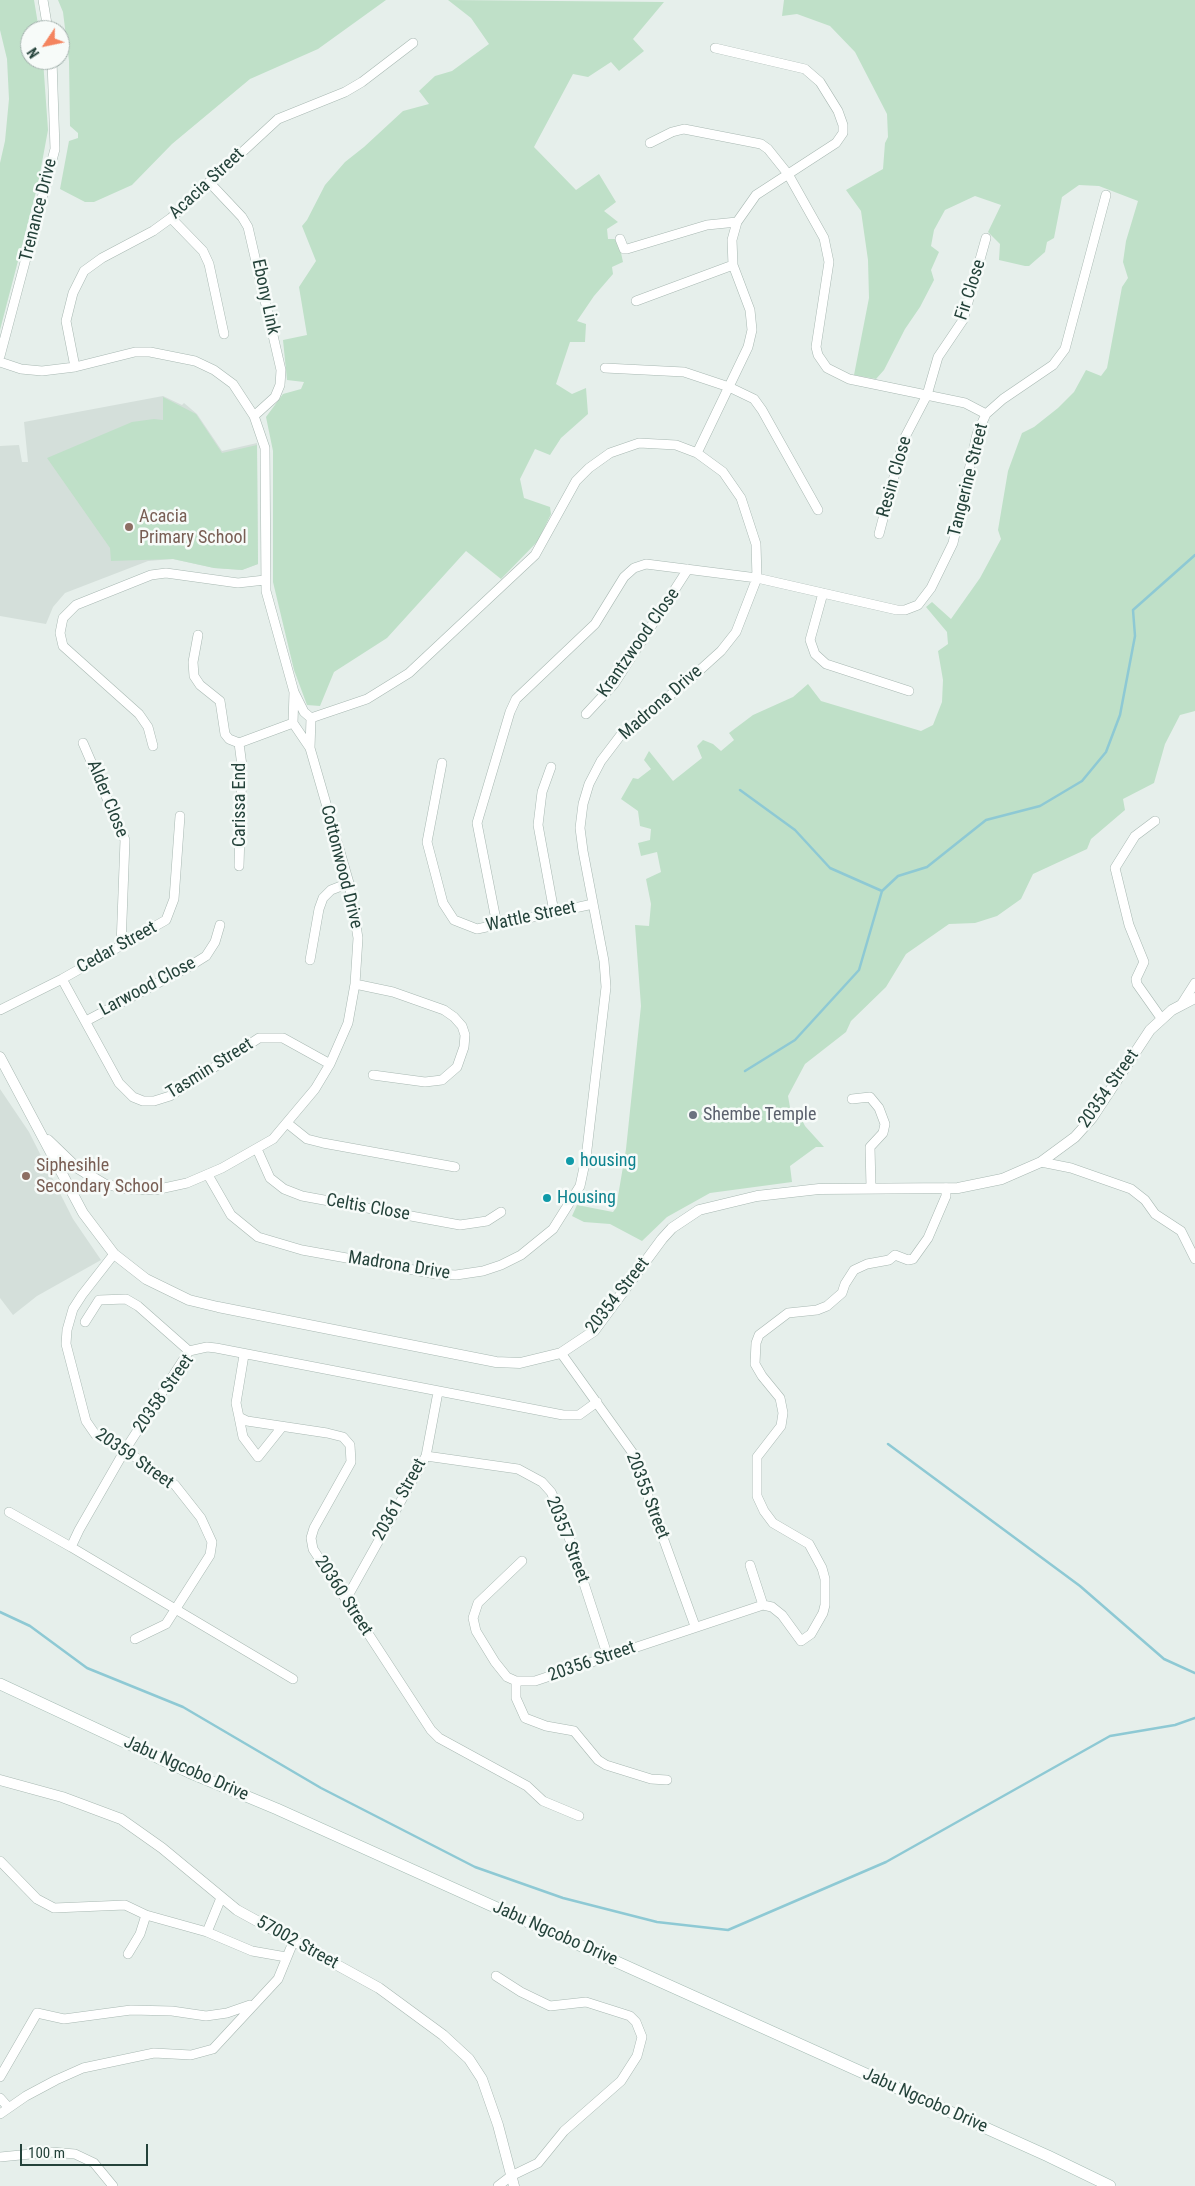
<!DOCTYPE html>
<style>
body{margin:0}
#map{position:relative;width:1195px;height:2186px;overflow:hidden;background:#e6efeb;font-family:"Roboto Condensed",sans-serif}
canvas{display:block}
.north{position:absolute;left:20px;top:20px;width:50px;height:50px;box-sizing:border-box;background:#f7fbf9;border:1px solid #a3b1ad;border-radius:50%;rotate:236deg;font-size:14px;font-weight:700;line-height:20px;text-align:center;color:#24423a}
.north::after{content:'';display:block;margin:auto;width:18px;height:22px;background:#f4845f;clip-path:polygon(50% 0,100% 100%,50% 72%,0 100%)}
.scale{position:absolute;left:20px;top:2144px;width:128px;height:22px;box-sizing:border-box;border:2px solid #24423a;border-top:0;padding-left:6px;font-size:15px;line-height:18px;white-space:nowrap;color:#24423a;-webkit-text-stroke:4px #f7fbf9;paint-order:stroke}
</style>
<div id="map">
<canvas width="1195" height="2186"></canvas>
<div class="north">N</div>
<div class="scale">100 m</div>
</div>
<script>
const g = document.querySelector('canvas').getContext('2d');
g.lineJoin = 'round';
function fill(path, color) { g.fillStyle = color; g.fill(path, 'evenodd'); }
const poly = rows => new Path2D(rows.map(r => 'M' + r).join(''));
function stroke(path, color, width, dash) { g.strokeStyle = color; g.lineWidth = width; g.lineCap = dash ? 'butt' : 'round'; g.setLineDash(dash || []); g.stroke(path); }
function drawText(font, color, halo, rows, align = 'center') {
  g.font = font + ' "Roboto Condensed",sans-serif'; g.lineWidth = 5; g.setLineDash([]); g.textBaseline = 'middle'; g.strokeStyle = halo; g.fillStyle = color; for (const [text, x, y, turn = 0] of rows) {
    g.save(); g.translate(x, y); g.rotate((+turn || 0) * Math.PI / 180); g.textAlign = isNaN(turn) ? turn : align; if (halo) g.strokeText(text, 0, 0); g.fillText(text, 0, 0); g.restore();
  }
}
const built = poly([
 [163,396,182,405,184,403,197,414,222,451,257,443,258,564,242,570,214,568,173,559,148,561,65,593,53,607,46,624,0,616,0,446,19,445,22,462,28,462,24,422],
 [0,1089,29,1132,73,1219,101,1260,37,1296,13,1315,0,1298]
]);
const green = poly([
 [0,0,34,0,39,30,30,30,30,60,43,60,48,130,38,184,0,330,0,163,5,141,9,99,7,59,0,30],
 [58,0,386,0,318,49,250,79,172,144,132,185,94,202,85,202,60,189,69,141,78,138,78,133,70,126,69,61,63,12],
 [448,0,664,2,633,39,644,51,619,71,611,62,588,77,573,74,534,147,576,190,599,174,616,202,604,211,618,222,607,229,608,239,618,239,623,262,612,267,613,274,594,296,577,321,586,324,585,342,570,342,556,384,572,394,586,388,588,414,561,438,550,455,535,449,520,479,524,498,550,507,551,514,538,541,501,579,466,551,387,638,334,672,320,706,307,705,294,670,273,582,273,451,266,417,283,394,301,389,304,382,287,380,283,340,307,335,299,287,316,261,302,226,307,220,325,185,345,162,364,147,403,111,429,104,419,91,435,76,452,71,489,44,471,18],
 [784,0,1195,0,1195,711,1180,715,1165,744,1154,783,1123,799,1125,810,1091,839,1087,849,1033,874,1021,899,997,916,975,923,949,924,906,954,886,987,851,1021,846,1032,805,1064,788,1096,791,1113,801,1118,805,1126,824,1147,816,1147,790,1166,792,1182,710,1193,667,1217,642,1241,610,1224,584,1222,572,1216,577,1205,613,1212,616,1208,626,1149,641,1006,635,925,649,926,651,904,646,879,661,872,657,852,641,856,638,843,650,840,651,829,640,826,638,811,621,799,633,778,638,779,651,769,644,760,649,751,673,781,702,758,697,746,703,740,713,744,721,751,734,740,729,733,753,715,793,697,808,684,821,701,921,731,933,725,942,702,943,680,938,651,948,644,947,632,926,607,932,602,951,619,980,578,1001,539,998,530,1008,471,1022,433,1034,427,1058,408,1074,392,1086,370,1101,376,1107,368,1122,287,1128,278,1123,262,1126,241,1138,201,1099,186,1079,185,1062,197,1054,238,1047,242,1045,252,1029,266,1025,266,999,260,1000,244,988,232,1001,205,975,196,945,210,934,230,931,246,939,252,931,270,934,280,920,307,905,329,884,370,876,379,854,375,869,298,868,260,861,211,846,190,883,169,885,143,888,137,887,114,855,52,830,26,797,14,782,16],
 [163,397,196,414,222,453,257,445,258,564,242,570,214,568,173,559,111,561,110,548,47,458,132,422,154,419,163,420]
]);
const stream = poly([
 [740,790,795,830,830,868,882,891],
 [745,1071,795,1040,859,970,882,891,898,876,927,867,986,820,1040,806,1082,781,1106,752,1120,715,1135,636,1133,610,1195,555],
 [888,1444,1080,1586,1164,1659,1195,1673],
 [0,1612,30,1626,87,1668,183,1707,321,1788,475,1867,563,1898,657,1922,728,1930,886,1862,1110,1736,1175,1725,1195,1718]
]);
const minor = poly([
 [43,0,48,30],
 [650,143,672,132,684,129,761,144,768,149,788,174,824,238,829,262,816,347,818,355,827,368,849,379,965,403,986,414],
 [209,182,242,217,248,227,281,370,280,385,275,397,254,416],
 [171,218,203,251,209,264,224,334],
 [620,239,624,249,627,249,707,225,737,222],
 [636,301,733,265],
 [0,356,55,149,52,60],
 [0,362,21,369,42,371,75,367,135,352,150,352,195,361,214,370,233,384,254,416,265,448,266,591,294,692,304,712,311,718,310,748],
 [75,367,66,321,73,293,84,271,102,258,153,231,171,218,278,119,345,92,362,82,413,43],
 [605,368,684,372,729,387,754,399,762,410,818,510],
 [697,453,748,347,752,330,750,310,733,265,732,240,737,222,756,195,836,143,843,133,843,125,838,111,820,82,805,69,715,48],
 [879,534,904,439,927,395,938,357,963,320,986,238],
 [823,593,810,640,815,654,826,664,909,691],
 [198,635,193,662,194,676,200,685,220,701,225,734,229,739,239,743,293,723],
 [586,714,614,684,688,569],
 [83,743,125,840,121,946],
 [153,746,148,727,139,714,63,646,60,633,63,618,76,605,151,575,166,573,238,583,265,580],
 [442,763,427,842,443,903,454,920,477,929,593,904],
 [551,767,542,792,538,825,554,912],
 [1155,821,1135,836,1115,868,1129,925,1144,962,1136,979,1137,984,1161,1018],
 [239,866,242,766,239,743],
 [497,925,477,823,510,712,516,699,595,624,624,577,634,568,646,564,757,578,897,610,905,610,918,605,931,588,953,543,977,434,986,414,1003,399,1053,365,1065,349,1106,195],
 [310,960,319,909,323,898,331,890,349,883],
 [62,979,119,1083,133,1097,143,1101,154,1101,170,1096,259,1038,283,1038,330,1064],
 [355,984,393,992,444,1010,454,1017,462,1026,465,1035,464,1047,457,1067,442,1080,425,1082,373,1075],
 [1181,1005,1195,983],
 [0,1010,62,979,166,920,174,899,180,816],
 [86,1021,190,966,206,956,215,942,220,925],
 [852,1099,870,1097,879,1108,885,1124,883,1133,870,1147,871,1187],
 [287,1123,307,1139,323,1143,455,1167],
 [257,1149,270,1178,284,1189,302,1196,460,1225,487,1221,501,1212],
 [1041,1162,1071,1168,1131,1189,1145,1200,1155,1214,1181,1231,1195,1259],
 [208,1175,231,1215,258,1237,302,1250,436,1274,456,1275,483,1271,501,1265,521,1255,553,1229,580,1186,586,1158,606,987,604,961,583,851,580,828,583,804,589,784,601,761,620,736,690,679,721,651,736,632,757,578,756,544,741,498,723,472,697,453,676,445,639,443,610,453,589,468,576,481,535,555,409,673,367,699,311,718],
 [70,1188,104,1184,128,1189,155,1190,187,1183,222,1168,273,1139,315,1089,330,1064,348,1023,355,984,358,938,349,883,310,748,293,723,294,692],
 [114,1254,82,1295,73,1309,67,1330,66,1344,86,1421,95,1434,125,1450,175,1485,201,1518,212,1542,210,1555,166,1624,135,1639],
 [85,1322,99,1300,126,1299,138,1306,189,1351],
 [561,1353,632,1452,695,1626],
 [244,1355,236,1403,239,1417,247,1421,327,1433,343,1437,350,1445,351,1462,314,1528,311,1538,313,1549,431,1730,439,1738,527,1786,543,1801,579,1816],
 [239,1417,243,1437,258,1457,282,1427],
 [426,1456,518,1469,542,1482,551,1492,561,1513,608,1657],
 [9,1512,71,1547],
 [522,1561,478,1603,473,1618,476,1631,495,1662,507,1677,516,1681,535,1681,763,1605,772,1607,782,1615,801,1641,811,1634,823,1613,825,1605,825,1579,822,1568,809,1544,773,1523,764,1511,757,1496,757,1457,781,1426,783,1413,780,1398,762,1376,755,1364,756,1343,759,1335,788,1313,817,1310,827,1306,842,1293,845,1284,854,1270,867,1264,889,1260,895,1255,908,1260,913,1259,928,1238,946,1196,946,1188],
 [750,1565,763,1605],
 [345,1601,426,1456,438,1392],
 [293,1679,71,1547,79,1530,125,1450,189,1351,207,1347,216,1348,563,1415,579,1415,597,1402],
 [516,1681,516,1698,525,1718,546,1726,574,1731,598,1760,606,1765,651,1779,667,1780],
 [0,1861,37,1899,54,1908,125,1905,146,1915,207,1932,252,1951,286,1957],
 [207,1932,221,1898],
 [128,1954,140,1934,146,1915],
 [496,1976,521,1992,550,2006,586,2002,630,2016,636,2022,642,2037,637,2056,621,2081,564,2131,538,2163,511,2176,498,2186],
 [0,2077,37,2013,64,2019,131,2010,172,2011,206,2016,227,2013,250,2005],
 [0,2098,8,2107],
 [0,2114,26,2096,56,2080,83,2068,154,2053,191,2055,213,2049,278,1979,294,1940],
 [0,2157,51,2152,75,2154,94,2163,113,2186]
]);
const tertiary = poly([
 [0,1057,83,1213,114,1254,146,1279,189,1300,218,1307,496,1362,520,1363,561,1353,594,1331,662,1239,672,1228,699,1210,757,1196,819,1189,958,1188,1002,1179,1041,1162,1075,1137,1092,1118,1150,1030,1172,1010,1195,998],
 [48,1140,76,1167,104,1184],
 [0,1780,62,1797,121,1819,162,1848,237,1910,379,1988,443,2035,469,2059,482,2079,498,2125,514,2186]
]);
const secondary = poly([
 [0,1684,193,1774,277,1809,1048,2156,1110,2186]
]);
const markers = [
 [129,527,5,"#8d6e63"],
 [693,1115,5,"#6b7280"],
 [570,1161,5,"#0f9aa8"],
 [26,1176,5,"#8d6e63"],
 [547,1198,5,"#0f9aa8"]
];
const streetNames = [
 ["Acacia Street",207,184,-43],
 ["Trenance Drive",39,210,-76],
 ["Fir Close",971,290,-72],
 ["Ebony Link",265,297,78],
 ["Resin Close",895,477,-74],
 ["Tangerine Street",969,480,-76],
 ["Krantzwood Close",639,643,-55],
 ["Madrona Drive",661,703,-41],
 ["Alder Close",107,799,68],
 ["Carissa End",240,805,-90],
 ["Cottonwood Drive",341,867,76],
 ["Wattle Street",531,917,-12],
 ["Cedar Street",117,948,-29],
 ["Larwood Close",148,987,-28],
 ["Tasmin Street",210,1069,-32],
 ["20354 Street",1109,1089,-55],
 ["Celtis Close",368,1208,10],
 ["Madrona Drive",399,1266,9],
 ["20354 Street",618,1296,-52],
 ["20358 Street",164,1394,-55],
 ["20359 Street",134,1459,35],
 ["20355 Street",647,1496,69],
 ["20361 Street",400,1500,-61],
 ["20357 Street",567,1540,69],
 ["20360 Street",343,1596,57],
 ["20356 Street",592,1662,-19],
 ["Jabu Ngcobo Drive",186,1769,24],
 ["Jabu Ngcobo Drive",555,1934,24],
 ["57002 Street",297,1943,29],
 ["Jabu Ngcobo Drive",925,2101,24]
];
const educationNames = [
 ["Acacia",139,517],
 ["Primary School",139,538],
 ["Siphesihle",36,1166],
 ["Secondary School",36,1187]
];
const worshipNames = [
 ["Shembe Temple",703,1115]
];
const cultureNames = [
 ["housing",580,1161],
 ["Housing",557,1198]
];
fill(built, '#d4dfda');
fill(green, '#bfe0c8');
stroke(stream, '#8ec9d4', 2.5);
stroke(minor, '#a8b8b2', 10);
stroke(tertiary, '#a8b8b2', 11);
stroke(secondary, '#a4bbb3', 12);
stroke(minor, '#fff', 9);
stroke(tertiary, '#fff', 10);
stroke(secondary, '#fff', 11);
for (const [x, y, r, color] of markers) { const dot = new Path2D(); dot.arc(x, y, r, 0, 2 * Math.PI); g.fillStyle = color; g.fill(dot); stroke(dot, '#f7fbf9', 2); }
drawText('18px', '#24423a', '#f7fbf9', streetNames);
drawText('18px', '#785e54', '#f7fbf9', educationNames, 'left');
drawText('18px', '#5b616d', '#f7fbf9', worshipNames, 'left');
drawText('18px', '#0d838f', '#f7fbf9', cultureNames, 'left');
</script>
